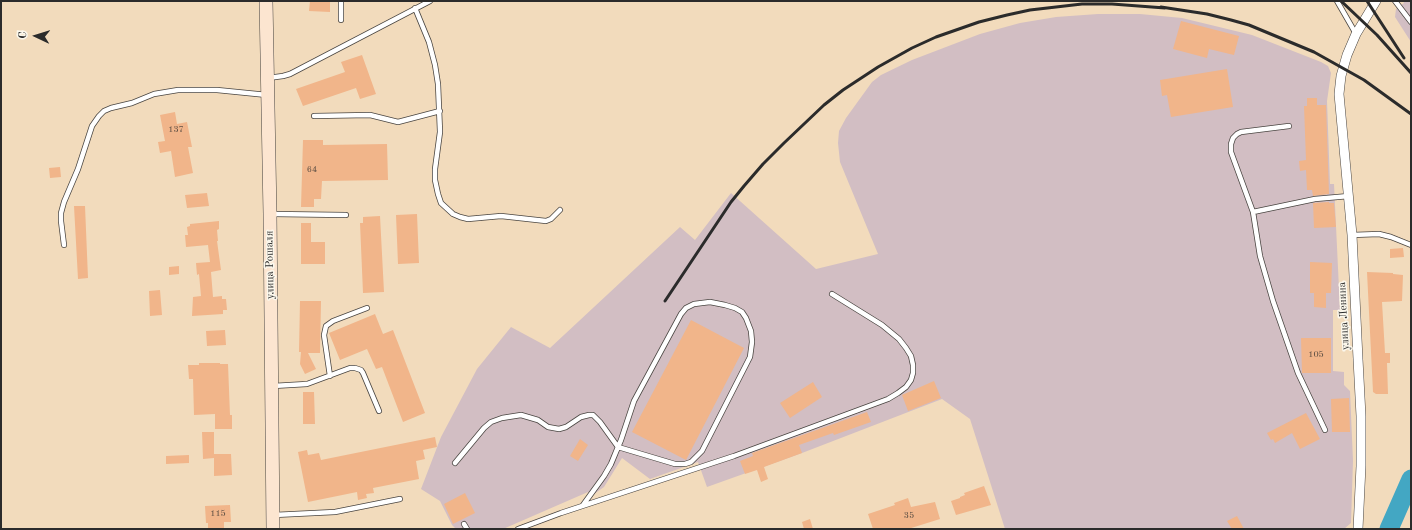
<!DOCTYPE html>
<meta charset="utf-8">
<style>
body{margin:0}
#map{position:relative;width:1412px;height:530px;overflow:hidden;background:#f2dbbc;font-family:"Old Standard TT",serif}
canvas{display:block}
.frame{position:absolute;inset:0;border:2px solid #2b2b2b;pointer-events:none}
.north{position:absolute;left:16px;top:16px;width:40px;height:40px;-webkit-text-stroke:3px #fbf7ec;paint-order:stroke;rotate:274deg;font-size:11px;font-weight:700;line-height:16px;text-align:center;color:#2b2b2b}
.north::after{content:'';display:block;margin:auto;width:14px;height:18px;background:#2b2b2b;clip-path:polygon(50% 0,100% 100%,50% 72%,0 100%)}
</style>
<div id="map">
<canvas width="1412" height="530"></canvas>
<div class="frame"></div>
<div class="north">С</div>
</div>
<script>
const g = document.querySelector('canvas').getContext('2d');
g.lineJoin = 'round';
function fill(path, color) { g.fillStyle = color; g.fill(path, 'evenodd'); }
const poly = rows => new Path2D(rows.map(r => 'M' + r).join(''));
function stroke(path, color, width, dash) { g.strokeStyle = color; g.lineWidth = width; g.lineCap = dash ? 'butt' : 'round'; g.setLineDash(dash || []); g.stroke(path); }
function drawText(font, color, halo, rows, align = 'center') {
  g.font = font + ' "Old Standard TT",serif'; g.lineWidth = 3; g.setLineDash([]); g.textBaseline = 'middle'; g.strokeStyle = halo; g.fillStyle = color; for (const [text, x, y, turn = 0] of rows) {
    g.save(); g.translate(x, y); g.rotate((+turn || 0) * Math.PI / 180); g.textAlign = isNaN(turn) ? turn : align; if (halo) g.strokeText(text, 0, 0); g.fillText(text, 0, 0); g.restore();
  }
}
const industrial = poly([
 [1403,1,1411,1,1411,42,1395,17,1396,9,1404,3],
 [1098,14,1140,14,1182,18,1252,35,1321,62,1328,66,1331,73,1327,101,1330,184,1334,184,1340,310,1333,310,1333,371,1344,372,1344,385,1350,391,1353,461,1351,523,1344,529,1005,529,970,419,942,399,802,453,707,487,698,462,650,479,622,458,604,487,594,494,588,492,503,529,456,529,452,525,440,501,421,489,441,437,477,369,511,327,550,348,680,227,695,240,731,193,816,269,878,254,840,162,838,143,839,131,846,118,872,82,881,75,912,60,980,34,1020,23,1056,17]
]);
const river = poly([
 [1389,529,1411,479]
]);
const building = poly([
 [310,1,330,1,330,12,309,11],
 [1181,21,1239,36,1234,55,1209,49,1207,58,1173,49],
 [362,55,376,94,360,99,356,88,303,106,296,89,345,72,341,62],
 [1227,69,1233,107,1171,117,1167,95,1162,96,1160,80],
 [1307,98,1317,98,1317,105,1326,105,1329,194,1313,196,1312,190,1307,190,1306,170,1300,171,1299,161,1306,160,1304,106,1307,106],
 [175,112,177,124,187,122,192,147,188,147,193,173,175,177,171,151,160,153,158,142,165,141,160,115],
 [303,140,323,140,323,145,387,144,388,180,322,181,321,199,314,199,314,207,301,207],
 [60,167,61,177,50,178,49,168],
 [207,193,209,206,187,208,185,195],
 [1329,202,1329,203,1334,203,1336,227,1314,228,1313,203],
 [74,206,85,206,88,278,78,279],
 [417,214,419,263,398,264,396,215],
 [380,216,384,292,363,293,360,223,363,223,363,217],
 [219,221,219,229,217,230,218,241,217,241,221,270,211,272,213,297,222,296,222,299,226,299,227,310,223,310,223,314,192,316,193,297,201,296,199,274,197,275,196,263,210,262,208,245,186,247,185,235,188,235,187,227,190,226,190,224],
 [301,223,311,223,311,242,325,242,325,264,301,264],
 [1403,248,1404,257,1390,258,1390,249],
 [1310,262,1332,263,1331,293,1326,293,1326,308,1314,307,1314,293,1310,293],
 [179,266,179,274,169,275,169,267],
 [1367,272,1393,273,1393,274,1403,275,1402,301,1382,302,1385,353,1390,353,1390,363,1387,363,1388,394,1376,394,1373,392],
 [160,290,162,315,150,316,149,291],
 [300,301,321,301,320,353,308,353,316,369,305,374,300,364,301,352,299,352],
 [375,314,383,334,393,330,425,413,403,422,382,367,376,369,367,349,340,360,329,333],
 [691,320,744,348,686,460,632,432],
 [225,330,226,345,207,346,206,331],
 [1301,338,1331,338,1331,373,1302,373],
 [199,363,220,363,220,364,228,364,230,415,232,415,232,429,215,429,215,414,194,415,193,379,189,379,188,365,199,365],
 [934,381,941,398,908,411,902,395],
 [813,382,822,397,790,418,780,403],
 [303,392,314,392,315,424,303,424],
 [1349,398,1350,432,1332,432,1331,399],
 [867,412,871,422,834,435,833,433,799,445,802,453,764,467,768,479,761,482,757,470,745,474,740,461,753,456,752,453],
 [1306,413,1320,439,1300,449,1292,433,1275,443,1273,439,1271,440,1267,433],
 [202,432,214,432,214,454,231,454,232,475,214,476,214,458,203,459],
 [435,437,437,447,423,450,425,459,416,461,419,479,373,488,374,493,366,494,367,498,358,500,357,492,308,502,298,452,307,450,308,455,319,453,321,460],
 [580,439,588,445,578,461,570,456],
 [189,455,189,463,166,464,166,456],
 [984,486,991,505,956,515,951,501,960,498,960,497,965,495,964,493],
 [465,493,475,513,453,524,444,504],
 [908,498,911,507,935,502,940,519,908,529,873,529,868,514,895,505,894,503],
 [230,505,231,522,224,522,224,529,208,529,208,523,206,523,205,506],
 [1237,516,1244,529,1232,529,1227,521],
 [810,519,813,529,804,529,802,522]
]);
const service = poly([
 [1337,1,1356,34],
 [1395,1,1411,22],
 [415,8,429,42,435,65,438,84,440,132,435,169,435,180,438,194,441,203,453,214,460,217,468,219,501,216,546,221,551,219,560,210],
 [341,20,341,1],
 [268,78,283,76,290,74,430,1],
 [314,116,370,115,398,122,440,111],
 [1289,126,1241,132,1237,134,1233,138,1231,144,1231,152,1253,212,1260,256,1273,301,1298,373,1325,430],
 [1253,212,1315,199,1349,196],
 [272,214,346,215],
 [1352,235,1379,234,1391,237,1411,245],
 [64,245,61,221,61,213,64,202,78,169,92,126,99,116,104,111,111,108,132,103,154,94,178,90,217,90,267,95],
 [330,376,324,335,326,326,333,321,367,308],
 [273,386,307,384,350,368,355,368,361,370,363,373,379,411],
 [455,463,484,428,491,422,502,418,521,415,538,420,548,427,559,429,566,427,581,417,589,415,593,415,600,422,618,447,675,464,685,464,691,462,702,451,750,357,752,342,751,331,746,318,742,312,735,308,725,305,710,302,694,304,686,308,681,314,634,401,621,440,618,447,611,464,604,476,583,505],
 [274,515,335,512,400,499],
 [464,524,467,529],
 [518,529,561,513,734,456,888,399,898,393,906,387,911,380,913,373,913,365,911,356,906,348,899,339,882,325,832,294]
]);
const minor = poly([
 [1358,529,1361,466,1361,416,1358,359,1352,235,1339,94,1341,76,1347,55,1356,34,1376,1]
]);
const secondary = poly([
 [266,1,270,214,273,529]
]);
const rail = poly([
 [1341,1,1377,35,1411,73],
 [1367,1,1404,58],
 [1161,7,1207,14,1231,20,1249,25,1314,52,1364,80,1411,114],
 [665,301,731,202,744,186,763,164,784,143,824,105,843,90,878,67,912,48,936,37,979,22,1007,15,1030,10,1082,4,1112,4,1165,8]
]);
const numberNames = [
 ["137",176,130],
 ["64",312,170],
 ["105",1316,355],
 ["115",218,514],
 ["35",909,516]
];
const streetNames = [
 ["улица Рошаля",270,265,-91],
 ["улица Ленина",1344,316,-93]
];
fill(industrial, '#d2bec3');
stroke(river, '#43a7c3', 19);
fill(building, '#f1b58a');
stroke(service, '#494541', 6);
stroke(minor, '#494541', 10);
stroke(secondary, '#494541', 14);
stroke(service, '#fff', 4.5);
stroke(minor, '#fff', 9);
stroke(secondary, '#fce5d0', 13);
stroke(rail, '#2b2b2b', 3);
drawText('9px', '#5c4e43', null, numberNames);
drawText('11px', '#2b2b2b', '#fbf7ec', streetNames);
</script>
